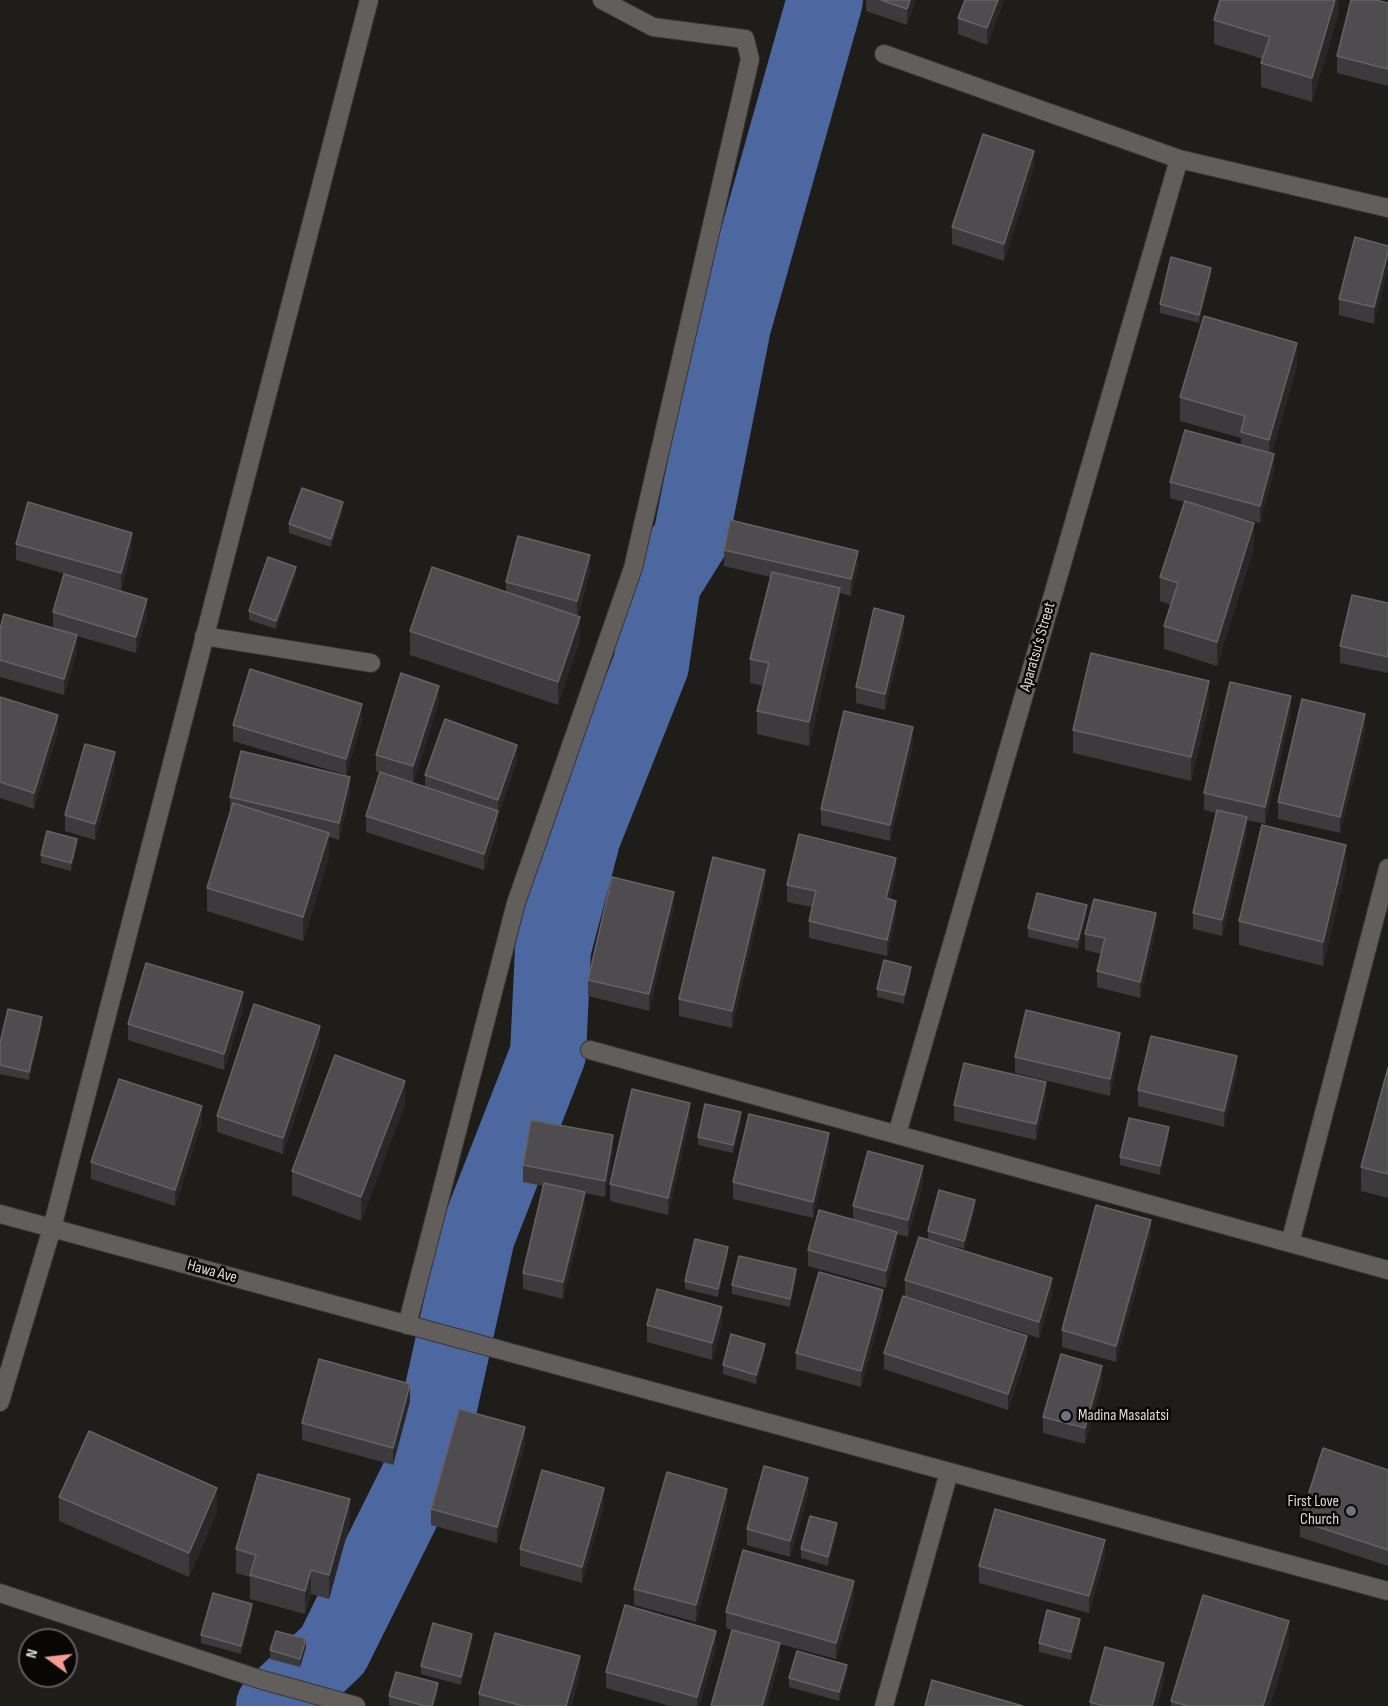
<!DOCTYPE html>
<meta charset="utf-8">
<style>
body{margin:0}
#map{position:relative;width:1388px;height:1706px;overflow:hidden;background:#1e1d1a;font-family:"Sofia Sans Condensed",sans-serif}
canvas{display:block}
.north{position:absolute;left:18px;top:1628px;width:60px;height:60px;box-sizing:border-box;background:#080706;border:2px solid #5e5d5c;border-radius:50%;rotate:285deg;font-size:16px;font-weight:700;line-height:24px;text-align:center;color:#dedddc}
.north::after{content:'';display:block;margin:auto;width:21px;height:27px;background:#f59c92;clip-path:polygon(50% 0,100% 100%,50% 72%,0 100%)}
</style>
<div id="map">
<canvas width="1388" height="1706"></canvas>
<div class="north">N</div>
</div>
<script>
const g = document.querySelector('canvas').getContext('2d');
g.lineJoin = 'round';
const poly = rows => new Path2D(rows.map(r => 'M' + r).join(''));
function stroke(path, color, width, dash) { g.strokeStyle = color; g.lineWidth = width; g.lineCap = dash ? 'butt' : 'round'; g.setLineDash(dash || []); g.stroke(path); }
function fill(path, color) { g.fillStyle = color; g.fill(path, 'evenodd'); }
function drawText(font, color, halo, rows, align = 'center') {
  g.font = font + ' "Sofia Sans Condensed",sans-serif'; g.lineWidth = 5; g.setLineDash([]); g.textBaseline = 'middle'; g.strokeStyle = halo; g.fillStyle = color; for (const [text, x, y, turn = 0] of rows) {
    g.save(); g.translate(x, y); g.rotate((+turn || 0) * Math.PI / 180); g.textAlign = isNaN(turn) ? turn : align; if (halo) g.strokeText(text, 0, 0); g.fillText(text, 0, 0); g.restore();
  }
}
const river = poly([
 [274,1706,333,1650,427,1461,477,1236,548,1054,553,949,583,836,651,665,663,583,691,538,733,326,825,0]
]);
const minor = poly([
 [884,54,1179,159,1388,208],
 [204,636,371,663],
 [590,1050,1388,1270],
 [897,1134,1179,159],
 [0,1214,1388,1591],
 [1290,1243,1388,868],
 [407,1325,516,903,633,568,750,59,745,39,653,27,602,0],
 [0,1402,52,1228,369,0],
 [0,1593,259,1679,356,1706],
 [884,1706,949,1472]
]);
const wall = poly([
 [866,0,916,0,907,25,866,11],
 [965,0,1004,0,987,45,958,34,958,18],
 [1339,0,1339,12,1312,102,1261,87,1261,63,1263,59,1214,44,1214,20],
 [1388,3,1388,86,1337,73,1337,56],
 [1034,167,1004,261,952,244,952,227],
 [1388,246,1374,324,1339,315,1339,299],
 [1211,276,1199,323,1160,313,1160,304],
 [1297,366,1272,453,1274,470,1260,523,1216,511,1254,547,1217,666,1164,649,1164,626,1171,605,1160,601,1160,577,1184,502,1170,498,1170,482,1241,445,1241,438,1180,421,1180,397],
 [343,510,331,547,289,533,289,524],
 [16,544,132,549,121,590,16,560],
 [724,550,858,567,851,596,840,593,840,612,809,746,757,734,757,711,763,686,750,683,750,659,770,577,724,566],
 [590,571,578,616,580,640,558,705,410,655,410,631,506,592,506,582],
 [296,575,276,629,249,620,249,611],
 [1388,603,1388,673,1340,663,1340,646],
 [53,612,147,616,136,653,77,636,77,652,64,695,0,677,0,629,53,628],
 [904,632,885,710,856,703,856,687],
 [0,697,58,731,34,809,0,798],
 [439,702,413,783,425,787,425,775,517,761,498,816,498,827,484,870,366,832,366,816,380,773,376,771,376,755],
 [1209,705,1191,781,1073,753,1073,730],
 [1291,712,1265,824,1247,820,1247,833,1222,936,1193,929,1193,913,1216,813,1204,810,1204,793],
 [362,720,346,775,233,741,233,725],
 [1365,730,1340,833,1278,819,1278,802],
 [913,744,890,841,821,825,821,809],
 [115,769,95,840,65,831,65,815],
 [350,793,339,840,329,837,329,857,303,941,207,911,207,888,230,813,230,797],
 [77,847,71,871,41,863,41,855],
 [1346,869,1323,966,1239,945,1239,921],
 [896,874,890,899,896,917,887,956,809,938,809,921,812,907,787,902,787,885],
 [765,886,732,1028,679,1016,679,999],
 [674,908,649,1011,588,996,588,980],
 [1087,913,1078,949,1028,937,1028,928],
 [1156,930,1140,998,1097,987,1097,971,1101,954,1085,950,1085,934],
 [911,975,904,1004,877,997,877,989],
 [243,1009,224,1070,128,1040,128,1024],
 [42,1026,29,1080,0,1074,0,1043],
 [320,1043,283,1154,217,1132,217,1116],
 [1120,1049,1110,1096,1015,1073,1015,1057],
 [1388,1068,1388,1198,1361,1191,1361,1167],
 [1237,1072,1224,1127,1138,1106,1138,1090],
 [1046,1099,1036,1140,954,1121,954,1105],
 [405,1104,361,1221,292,1195,292,1171],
 [690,1119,668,1215,610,1201,610,1184],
 [741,1121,733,1153,698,1145,698,1137],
 [202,1122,175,1206,91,1179,91,1162],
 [1169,1135,1160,1175,1120,1165,1120,1157],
 [829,1150,813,1218,733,1199,733,1182],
 [613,1151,605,1197,585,1193,585,1209,563,1299,523,1289,523,1273,544,1186,523,1182,523,1165],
 [923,1183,908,1237,897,1234,897,1248,886,1288,808,1266,808,1250,853,1219,853,1206],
 [975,1209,964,1249,928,1239,928,1231],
 [1151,1236,1116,1362,1062,1347,1062,1330],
 [728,1255,718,1297,685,1289,685,1281],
 [796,1278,790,1307,732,1294,732,1285],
 [905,1280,1052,1295,1039,1338,908,1297,1027,1353,1008,1410,884,1369,884,1353,905,1297],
 [883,1306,861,1387,796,1369,796,1353],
 [722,1324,712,1360,647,1342,647,1325],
 [765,1352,756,1384,723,1374,723,1365],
 [1102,1383,1085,1444,1043,1433,1043,1417],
 [410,1401,393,1465,302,1440,302,1423],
 [525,1444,497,1543,431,1525,431,1509],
 [1388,1470,1388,1566,1300,1537,1300,1521],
 [808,1494,790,1557,747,1545,747,1529],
 [59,1497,217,1512,189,1577,59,1521],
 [604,1504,582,1583,520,1566,520,1549],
 [727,1506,696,1622,634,1605,634,1589],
 [350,1523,329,1599,311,1594,305,1614,250,1599,250,1577,236,1573,236,1549],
 [837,1532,828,1566,801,1558,801,1549],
 [1105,1556,1089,1613,979,1583,979,1566],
 [854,1598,836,1659,780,1644,780,1660,732,1630,726,1628,726,1612],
 [252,1613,241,1654,201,1643,201,1635],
 [1080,1627,1071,1660,1039,1652,1039,1643],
 [472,1642,461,1685,421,1674,421,1666],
 [1289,1644,1270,1706,1171,1706,1171,1701],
 [306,1647,300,1667,270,1659,270,1650],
 [716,1648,699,1706,670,1706,606,1688,606,1672],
 [580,1673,571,1706,479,1706,479,1694],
 [847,1673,839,1701,789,1687,789,1678],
 [1164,1679,1157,1706,1090,1706,1090,1702],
 [438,1691,434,1706,394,1706,389,1705,389,1696]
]);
const shadedWall = poly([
 [910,0,916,0,907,25,907,9],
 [998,0,1004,0,987,45,987,28],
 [1335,0,1339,0,1339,12,1312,102,1312,78],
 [1034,151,1034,167,1004,261,1004,244],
 [1388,252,1388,268,1374,324,1374,307],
 [1211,268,1211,276,1199,323,1199,315],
 [1297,343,1297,366,1269,464,1269,440],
 [1274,454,1274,470,1260,523,1260,506],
 [343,502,343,510,331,547,331,539],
 [1254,523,1254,547,1217,666,1217,642],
 [132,533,132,549,121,590,121,573],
 [858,551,858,567,851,596,851,579],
 [590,555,590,571,577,618,577,601],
 [296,567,296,575,276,629,276,621],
 [840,588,840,612,809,746,809,722],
 [147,599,147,616,136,653,136,637],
 [904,616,904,632,885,710,885,694],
 [580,617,580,640,558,705,558,682],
 [77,635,77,652,64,695,64,679],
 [1209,681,1209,705,1191,781,1191,757],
 [439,686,439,702,413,783,413,766],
 [1291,696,1291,712,1265,824,1265,807],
 [362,704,362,720,346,775,346,759],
 [1365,714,1365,730,1340,833,1340,817],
 [58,715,58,731,34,809,34,793],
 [913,727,913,744,890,841,890,825],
 [517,745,517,761,498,816,498,827,484,870,484,854,498,811,498,800],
 [115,752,115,769,95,840,95,824],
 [350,777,350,793,339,840,339,823],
 [1247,817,1247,833,1222,936,1222,920],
 [329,833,329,857,303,941,303,917],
 [77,839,77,847,71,871,71,863],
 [1346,845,1346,869,1323,966,1323,942],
 [896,858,896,874,886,915,886,898],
 [765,870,765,886,732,1028,732,1011],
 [674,892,674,908,649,1011,649,994],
 [896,901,896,917,887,956,887,940],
 [1087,905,1087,913,1078,949,1078,940],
 [1156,913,1156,930,1140,998,1140,982],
 [911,967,911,975,904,1004,904,995],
 [243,992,243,1009,224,1070,224,1054],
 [42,1017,42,1026,29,1080,29,1072],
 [320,1026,320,1043,283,1154,283,1138],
 [1120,1033,1120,1049,1110,1096,1110,1079],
 [1237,1056,1237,1072,1224,1127,1224,1111],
 [405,1081,405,1104,361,1221,361,1197],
 [1046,1082,1046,1099,1036,1140,1036,1124],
 [690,1103,690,1119,668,1215,668,1198],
 [202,1106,202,1122,175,1206,175,1190],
 [741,1112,741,1121,733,1153,733,1145],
 [1169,1127,1169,1135,1160,1175,1160,1166],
 [829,1133,829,1150,813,1218,813,1202],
 [613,1135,613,1151,605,1197,605,1181],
 [923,1166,923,1183,908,1237,908,1220],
 [585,1192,585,1209,563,1299,563,1282],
 [975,1200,975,1209,964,1249,964,1241],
 [1151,1220,1151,1236,1116,1362,1116,1346],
 [897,1232,897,1248,886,1288,886,1271],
 [728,1247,728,1255,718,1297,718,1289],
 [796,1269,796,1278,790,1307,790,1299],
 [1052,1278,1052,1295,1039,1338,1039,1322],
 [883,1290,883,1306,861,1387,861,1371],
 [722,1307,722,1324,712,1360,712,1343],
 [1027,1336,1027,1353,1008,1410,1008,1394],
 [765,1344,765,1352,756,1384,756,1375],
 [1102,1366,1102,1383,1085,1444,1085,1428],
 [410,1384,410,1401,393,1465,393,1448],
 [525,1427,525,1444,497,1543,497,1527],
 [808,1478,808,1494,790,1557,790,1541],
 [217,1488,217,1512,189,1577,189,1553],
 [604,1488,604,1504,582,1583,582,1567],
 [727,1489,727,1506,696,1622,696,1605],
 [350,1499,350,1523,329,1599,329,1575],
 [837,1523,837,1532,828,1566,828,1557],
 [1105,1540,1105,1556,1089,1613,1089,1596],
 [311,1570,311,1594,305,1614,305,1591],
 [854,1581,854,1598,836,1659,836,1643],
 [252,1604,252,1613,241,1654,241,1646],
 [1080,1619,1080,1627,1071,1660,1071,1652],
 [1289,1621,1289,1644,1270,1706,1263,1706],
 [716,1631,716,1648,699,1706,697,1706,697,1697],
 [472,1634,472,1642,461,1685,461,1677],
 [306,1639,306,1647,300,1667,300,1659],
 [780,1643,780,1660,767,1706,762,1706],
 [580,1656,580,1673,571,1706,566,1706],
 [1164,1663,1164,1679,1157,1706,1152,1706],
 [847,1665,847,1673,839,1701,839,1692],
 [438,1683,438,1691,434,1706,432,1706]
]);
const building = poly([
 [881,0,910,0,907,9,881,0],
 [965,0,998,0,987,28,958,18,965,0],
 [1220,0,1335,0,1312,78,1261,63,1270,37,1214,20,1220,0],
 [1351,0,1376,0,1388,3,1388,69,1337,56,1351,0],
 [983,134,1034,151,1004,244,952,227,983,134],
 [1355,237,1388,246,1388,252,1374,307,1339,299,1355,237],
 [1171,257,1211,268,1199,315,1160,304,1171,257],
 [1204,316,1297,343,1269,440,1241,432,1245,416,1180,397,1204,316],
 [1185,430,1274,454,1260,506,1170,482,1185,430],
 [302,488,343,502,331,539,289,524,302,488],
 [1185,501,1254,523,1217,642,1164,626,1178,583,1160,577,1185,501],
 [28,502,132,533,121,573,16,544,28,502],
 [730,520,858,551,851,579,724,550,730,520],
 [518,536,590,555,577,601,506,582,518,536],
 [268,557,296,567,276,621,249,611,268,557],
 [432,567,580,617,558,682,410,631,432,567],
 [772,572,840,588,809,722,757,711,769,663,750,659,772,572],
 [64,574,147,599,136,637,53,612,64,574],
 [1352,595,1388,603,1388,657,1340,646,1352,595],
 [874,608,904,616,885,694,856,687,874,608],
 [4,614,77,635,64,679,0,660,0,629,4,614],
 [1091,653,1209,681,1191,757,1073,730,1091,653],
 [250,669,362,704,346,759,233,725,250,669],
 [401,673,439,686,413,766,376,755,401,673],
 [1230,682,1291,696,1265,807,1204,793,1230,682],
 [0,697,58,715,34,793,0,782,0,697],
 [1302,699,1365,714,1340,817,1278,802,1302,699],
 [844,711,913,727,890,825,821,809,844,711],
 [445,719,517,745,498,800,425,775,445,719],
 [85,744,115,752,95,824,65,815,85,744],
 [241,751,350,777,339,823,230,797,241,751],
 [380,772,498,811,484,854,366,816,380,772],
 [233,803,329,833,303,917,207,888,233,803],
 [1217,810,1247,817,1222,920,1193,913,1217,810],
 [1262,825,1346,845,1323,942,1239,921,1262,825],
 [47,831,77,839,71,863,41,855,47,831],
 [799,834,896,858,886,898,896,901,887,940,809,921,816,891,787,885,799,834],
 [713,857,765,870,732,1011,679,999,713,857],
 [612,877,674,892,649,994,588,980,612,877],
 [1037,893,1087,905,1078,940,1028,928,1037,893],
 [1094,899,1156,913,1140,982,1097,971,1105,938,1085,934,1094,899],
 [884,960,911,967,904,995,877,989,884,960],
 [146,963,243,992,224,1054,128,1024,146,963],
 [254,1004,320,1026,283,1138,217,1116,254,1004],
 [8,1009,42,1017,29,1072,0,1065,0,1043,8,1009],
 [1026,1010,1120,1033,1110,1079,1015,1057,1026,1010],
 [1151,1036,1237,1056,1224,1111,1138,1090,1151,1036],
 [335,1055,405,1081,361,1197,292,1171,335,1055],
 [964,1063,1046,1082,1036,1124,954,1105,964,1063],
 [1388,1068,1388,1174,1361,1167,1388,1068],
 [119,1079,202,1106,175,1190,91,1162,119,1079],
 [632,1089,690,1103,668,1198,610,1184,632,1089],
 [705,1104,741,1112,733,1145,698,1137,705,1104],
 [749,1114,829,1133,813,1202,733,1182,749,1114],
 [1129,1118,1169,1127,1160,1166,1120,1157,1129,1118],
 [531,1120,613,1135,605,1181,523,1165,531,1120],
 [868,1151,923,1166,908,1220,853,1206,868,1151],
 [544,1183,585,1192,563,1282,523,1273,544,1183],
 [939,1190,975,1200,964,1241,928,1231,939,1190],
 [1096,1205,1151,1220,1116,1346,1062,1330,1096,1205],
 [819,1210,897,1232,886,1271,808,1250,819,1210],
 [919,1237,1052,1278,1039,1322,905,1280,919,1237],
 [695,1239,728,1247,718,1289,685,1281,695,1239],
 [739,1256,796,1269,790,1299,732,1285,739,1256],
 [819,1272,883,1290,861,1371,796,1353,819,1272],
 [657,1289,722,1307,712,1343,647,1325,657,1289],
 [903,1296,1027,1336,1008,1394,884,1353,903,1296],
 [731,1334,765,1344,756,1375,723,1365,731,1334],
 [1061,1354,1102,1366,1085,1428,1043,1417,1061,1354],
 [319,1359,410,1384,393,1448,302,1423,319,1359],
 [459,1409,525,1427,497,1527,431,1509,459,1409],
 [89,1431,217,1488,189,1553,59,1497,89,1431],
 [1323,1448,1388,1470,1388,1550,1300,1521,1323,1448],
 [764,1466,808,1478,790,1541,747,1529,764,1466],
 [542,1470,604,1488,582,1567,520,1549,542,1470],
 [667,1472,727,1489,696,1605,634,1589,667,1472],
 [258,1474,350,1499,329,1575,311,1570,305,1591,250,1575,256,1555,236,1549,258,1474],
 [995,1509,1105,1540,1089,1596,979,1566,995,1509],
 [810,1516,837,1523,828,1557,801,1549,810,1516],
 [743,1550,854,1581,836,1643,726,1612,743,1550],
 [213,1593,252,1604,241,1646,201,1635,213,1593],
 [1203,1595,1289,1621,1263,1706,1188,1706,1171,1701,1203,1595],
 [625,1605,716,1631,697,1697,606,1672,625,1605],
 [1047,1610,1080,1619,1071,1652,1039,1643,1047,1610],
 [433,1623,472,1634,461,1677,421,1666,433,1623],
 [732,1630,780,1643,762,1706,711,1706,732,1630],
 [276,1631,306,1639,300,1659,270,1650,276,1631],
 [495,1633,580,1656,566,1706,523,1706,479,1694,495,1633],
 [1105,1647,1164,1663,1152,1706,1104,1706,1090,1702,1105,1647],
 [797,1651,847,1665,839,1692,789,1678,797,1651],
 [396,1672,438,1683,432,1706,425,1706,389,1696,396,1672],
 [932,1680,1023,1706,925,1706,932,1680]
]);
const markers = [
 [1066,1416,6,"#6b7280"],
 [1351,1511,6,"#6b7280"]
];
const streetNames = [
 ["Aparatsu’s Street",1038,647,-74],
 ["Hawa Ave",212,1272,15]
];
const poiNames = [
 ["Madina Masalatsi",1078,1416],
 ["First Love",1339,1502,"right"],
 ["Church",1339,1520,"right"]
];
stroke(river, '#4d67a0', 76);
stroke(minor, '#373635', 20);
stroke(minor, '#615e5c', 18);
fill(wall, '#3c3a3d');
fill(shadedWall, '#292728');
fill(building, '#4e4c4e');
stroke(building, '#646264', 1.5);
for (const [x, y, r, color] of markers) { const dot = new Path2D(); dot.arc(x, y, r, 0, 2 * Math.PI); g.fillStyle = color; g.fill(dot); stroke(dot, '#080706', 2); }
drawText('16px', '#dedddc', '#080706', streetNames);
drawText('16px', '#dedddc', '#080706', poiNames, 'left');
</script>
